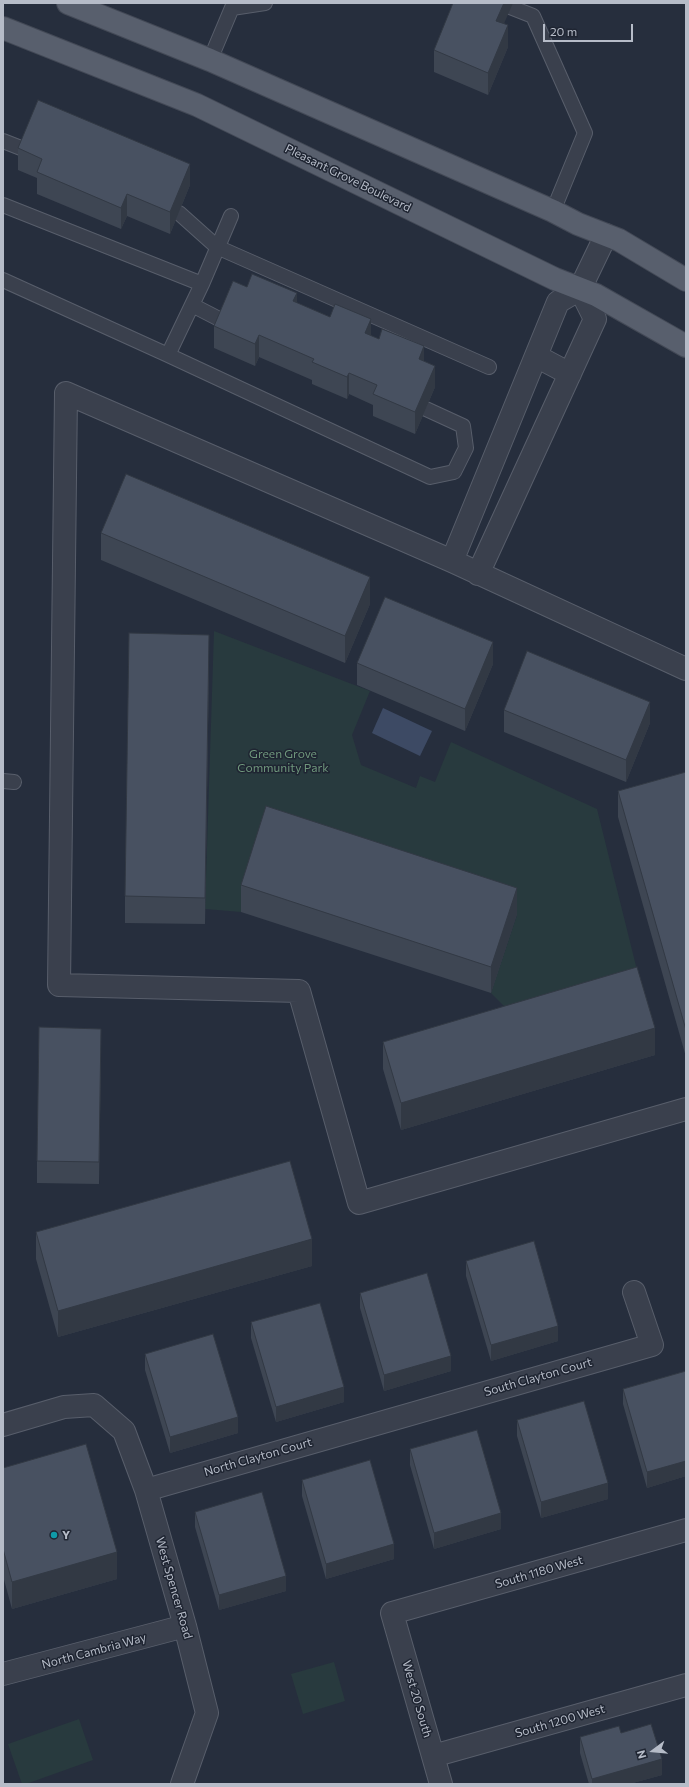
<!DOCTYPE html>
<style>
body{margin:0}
#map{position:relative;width:689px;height:1787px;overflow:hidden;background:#262e3d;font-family:Commissioner,sans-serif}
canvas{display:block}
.frame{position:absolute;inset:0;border:4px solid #b6bcc8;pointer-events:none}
.north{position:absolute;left:633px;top:1731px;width:40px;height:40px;-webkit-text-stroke:3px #1f2532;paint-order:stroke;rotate:254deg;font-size:11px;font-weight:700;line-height:16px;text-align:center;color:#b6bcc8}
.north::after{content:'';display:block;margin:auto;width:14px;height:18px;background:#b6bcc8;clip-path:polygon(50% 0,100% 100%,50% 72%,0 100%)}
.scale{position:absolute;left:543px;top:24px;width:90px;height:18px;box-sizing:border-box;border:2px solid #b6bcc8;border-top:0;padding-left:5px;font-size:12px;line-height:14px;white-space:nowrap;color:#b6bcc8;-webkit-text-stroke:3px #1f2532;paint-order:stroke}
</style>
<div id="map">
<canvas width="689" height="1787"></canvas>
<div class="frame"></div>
<div class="north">N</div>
<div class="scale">20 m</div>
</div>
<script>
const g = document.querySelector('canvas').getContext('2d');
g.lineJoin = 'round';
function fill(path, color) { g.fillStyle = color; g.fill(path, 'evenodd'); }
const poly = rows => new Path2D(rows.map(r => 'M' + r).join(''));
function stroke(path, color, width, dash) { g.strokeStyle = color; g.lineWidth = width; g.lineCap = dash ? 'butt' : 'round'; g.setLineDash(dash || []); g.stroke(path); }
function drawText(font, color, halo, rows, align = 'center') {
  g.font = font + ' Commissioner,sans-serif'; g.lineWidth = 3; g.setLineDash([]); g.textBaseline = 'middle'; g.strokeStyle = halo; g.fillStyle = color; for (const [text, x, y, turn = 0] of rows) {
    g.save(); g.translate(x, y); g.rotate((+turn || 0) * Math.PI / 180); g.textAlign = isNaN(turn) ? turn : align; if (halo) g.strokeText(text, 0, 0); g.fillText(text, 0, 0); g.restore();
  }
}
const green = poly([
 [214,631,370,691,352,735,361,765,416,788,420,776,435,782,451,742,597,809,638,974,511,1013,491,993,517,915,266,833,241,912,205,909],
 [334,1662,345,1701,303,1714,291,1674],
 [79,1719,93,1760,26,1784,22,1784,8,1744]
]);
const water = poly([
 [383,708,432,731,420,756,372,733]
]);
const service = poly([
 [500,3,533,16,585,133,553,211],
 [232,8,265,3],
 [210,60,234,3],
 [3,141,26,150],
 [3,205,202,284],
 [179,213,217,247,489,367],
 [3,280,168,355,202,284,231,216],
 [192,305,225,322],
 [168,355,430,477,454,472,466,448,463,426,426,409],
 [3,781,14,782]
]);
const minor = poly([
 [536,356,570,374],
 [452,561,558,302,580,289,606,235],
 [478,574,595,319,580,289],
 [686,669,452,561,66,393,59,985,299,991,359,1203,686,1109],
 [3,1425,64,1407,94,1405,124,1431,146,1490,185,1626,207,1713,182,1784],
 [146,1490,652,1345,634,1292],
 [3,1674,185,1626],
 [433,1756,686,1685],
 [441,1784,392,1613,686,1530]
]);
const primary = poly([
 [68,3,210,60,553,211,578,224,619,240,686,280],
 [3,28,197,105,555,279,596,295,686,346]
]);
const wall = poly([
 [504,24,508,47,488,95,434,72,434,50],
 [18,148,190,185,170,234,127,216,121,229,37,194,37,178,18,170],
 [247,287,297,303,371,336,424,361,435,387,415,434,373,416,373,405,349,394,347,399,312,384,312,380,259,357,255,366,214,348,214,326],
 [101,533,370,604,345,663,101,560],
 [209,661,205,924,125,923,125,896],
 [357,663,493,664,465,731,357,685],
 [504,710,650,723,626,782,504,732],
 [686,772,686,1057,618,817,618,791],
 [241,885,517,914,491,993,241,912],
 [383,1042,655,1055,401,1130,383,1069],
 [101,1050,99,1184,37,1183,37,1161],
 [36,1232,312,1266,58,1337,36,1259],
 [466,1261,558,1341,491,1361,466,1276],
 [360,1293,451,1371,384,1391,360,1308],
 [251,1322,344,1402,276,1422,251,1338],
 [145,1354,238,1433,170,1453,145,1370],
 [686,1371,686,1476,647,1488,623,1404,623,1389],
 [517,1420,608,1499,541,1518,517,1436],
 [410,1449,501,1529,434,1549,410,1465],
 [3,1468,117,1579,12,1609,3,1576],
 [302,1480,394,1559,326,1579,302,1496],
 [195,1512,286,1591,219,1610,195,1527],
 [621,1733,662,1775,629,1784,589,1784,580,1753,580,1737]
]);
const shadedWall = poly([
 [504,3,513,3,496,42,496,21],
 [508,25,508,47,488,95,488,73],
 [190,164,190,185,170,234,170,212],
 [127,194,127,216,121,229,121,208],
 [297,293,297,314,293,301],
 [371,319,371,341,365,333],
 [259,335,259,357,255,366,255,344],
 [424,346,424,368,419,359],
 [435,366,435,387,415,434,415,412],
 [349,373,349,394,347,399,347,377],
 [370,577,370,604,345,663,345,636],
 [209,635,209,661,205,924,205,898],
 [493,642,493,664,465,731,465,709],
 [650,702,650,723,626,782,626,760],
 [517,888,517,914,491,993,491,967],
 [655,1028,655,1055,401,1130,401,1103],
 [101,1029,101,1050,99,1184,99,1162],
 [312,1239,312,1266,58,1337,58,1311],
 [558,1326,558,1341,491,1361,491,1345],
 [451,1356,451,1371,384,1391,384,1375],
 [344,1387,344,1402,276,1422,276,1407],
 [238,1417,238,1433,170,1453,170,1437],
 [686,1461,686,1476,647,1488,647,1472],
 [608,1483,608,1499,541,1518,541,1502],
 [501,1513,501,1529,434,1549,434,1533],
 [394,1544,394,1559,326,1579,326,1564],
 [117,1552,117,1579,12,1609,12,1582],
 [286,1576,286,1591,219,1610,219,1595],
 [662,1759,662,1775,629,1784,592,1784,592,1779]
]);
const building = poly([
 [453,3,504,3,496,21,508,25,488,73,434,50,453,3],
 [38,100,190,164,170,212,127,194,121,208,37,172,42,159,18,148,38,100],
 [252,274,297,293,293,301,330,317,335,304,371,319,365,333,379,339,382,329,424,346,419,359,435,366,415,412,373,394,377,385,349,373,347,377,312,362,314,359,259,335,255,344,214,326,233,281,247,287,252,274],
 [126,474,370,577,345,636,101,533,126,474],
 [385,597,493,642,465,709,357,663,385,597],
 [129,633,209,635,205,898,125,896,129,633],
 [527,651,650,702,626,760,504,710,527,651],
 [686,772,686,1030,618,791,686,772],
 [266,806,517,888,491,967,241,885,266,806],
 [637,967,655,1028,401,1103,383,1042,637,967],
 [39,1027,101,1029,99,1162,37,1161,39,1027],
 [290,1161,312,1239,58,1311,36,1232,290,1161],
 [534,1241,558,1326,491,1345,466,1261,534,1241],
 [427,1273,451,1356,384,1375,360,1293,427,1273],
 [320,1303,344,1387,276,1407,251,1322,320,1303],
 [213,1334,238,1417,170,1437,145,1354,213,1334],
 [686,1371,686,1461,647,1472,623,1389,686,1371],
 [584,1401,608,1483,541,1502,517,1420,584,1401],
 [477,1430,501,1513,434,1533,410,1449,477,1430],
 [86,1444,117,1552,12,1582,3,1549,3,1468,86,1444],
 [370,1460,394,1544,326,1564,302,1480,370,1460],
 [262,1492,286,1576,219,1595,195,1512,262,1492],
 [651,1724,662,1759,592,1779,580,1737,619,1726,621,1733,651,1724]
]);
const markers = [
 [54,1535,4,"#0f9aa8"]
];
const streetNames = [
 ["Pleasant Grove Boulevard",348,178,26],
 ["South Clayton Court",538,1377,-16],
 ["North Clayton Court",258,1457,-16],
 ["South 1180 West",539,1572,-16],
 ["West Spencer Road",174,1588,74],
 ["North Cambria Way",94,1651,-15],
 ["West 20 South",417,1699,74],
 ["South 1200 West",560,1721,-16]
];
const parkNames = [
 ["Green Grove",283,754],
 ["Community Park",283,768]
];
const poiNames = [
 ["Y",62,1535]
];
fill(green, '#283a3e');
fill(water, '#3d4a64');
stroke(service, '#585e6b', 16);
stroke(minor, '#585e6b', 24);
stroke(primary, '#434956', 24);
stroke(service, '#3a404d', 14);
stroke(minor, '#3a404d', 22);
stroke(primary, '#585f6d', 22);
fill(wall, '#3e4653');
fill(shadedWall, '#323944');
fill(building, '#485161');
stroke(building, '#323944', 1);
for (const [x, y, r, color] of markers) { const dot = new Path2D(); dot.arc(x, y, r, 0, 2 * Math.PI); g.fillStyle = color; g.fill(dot); stroke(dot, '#1f2532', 1.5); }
drawText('12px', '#b6bcc8', '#1f2532', streetNames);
drawText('12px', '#6f977c', '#1f2532', parkNames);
drawText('bold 12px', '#b6bcc8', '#1f2532', poiNames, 'left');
</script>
